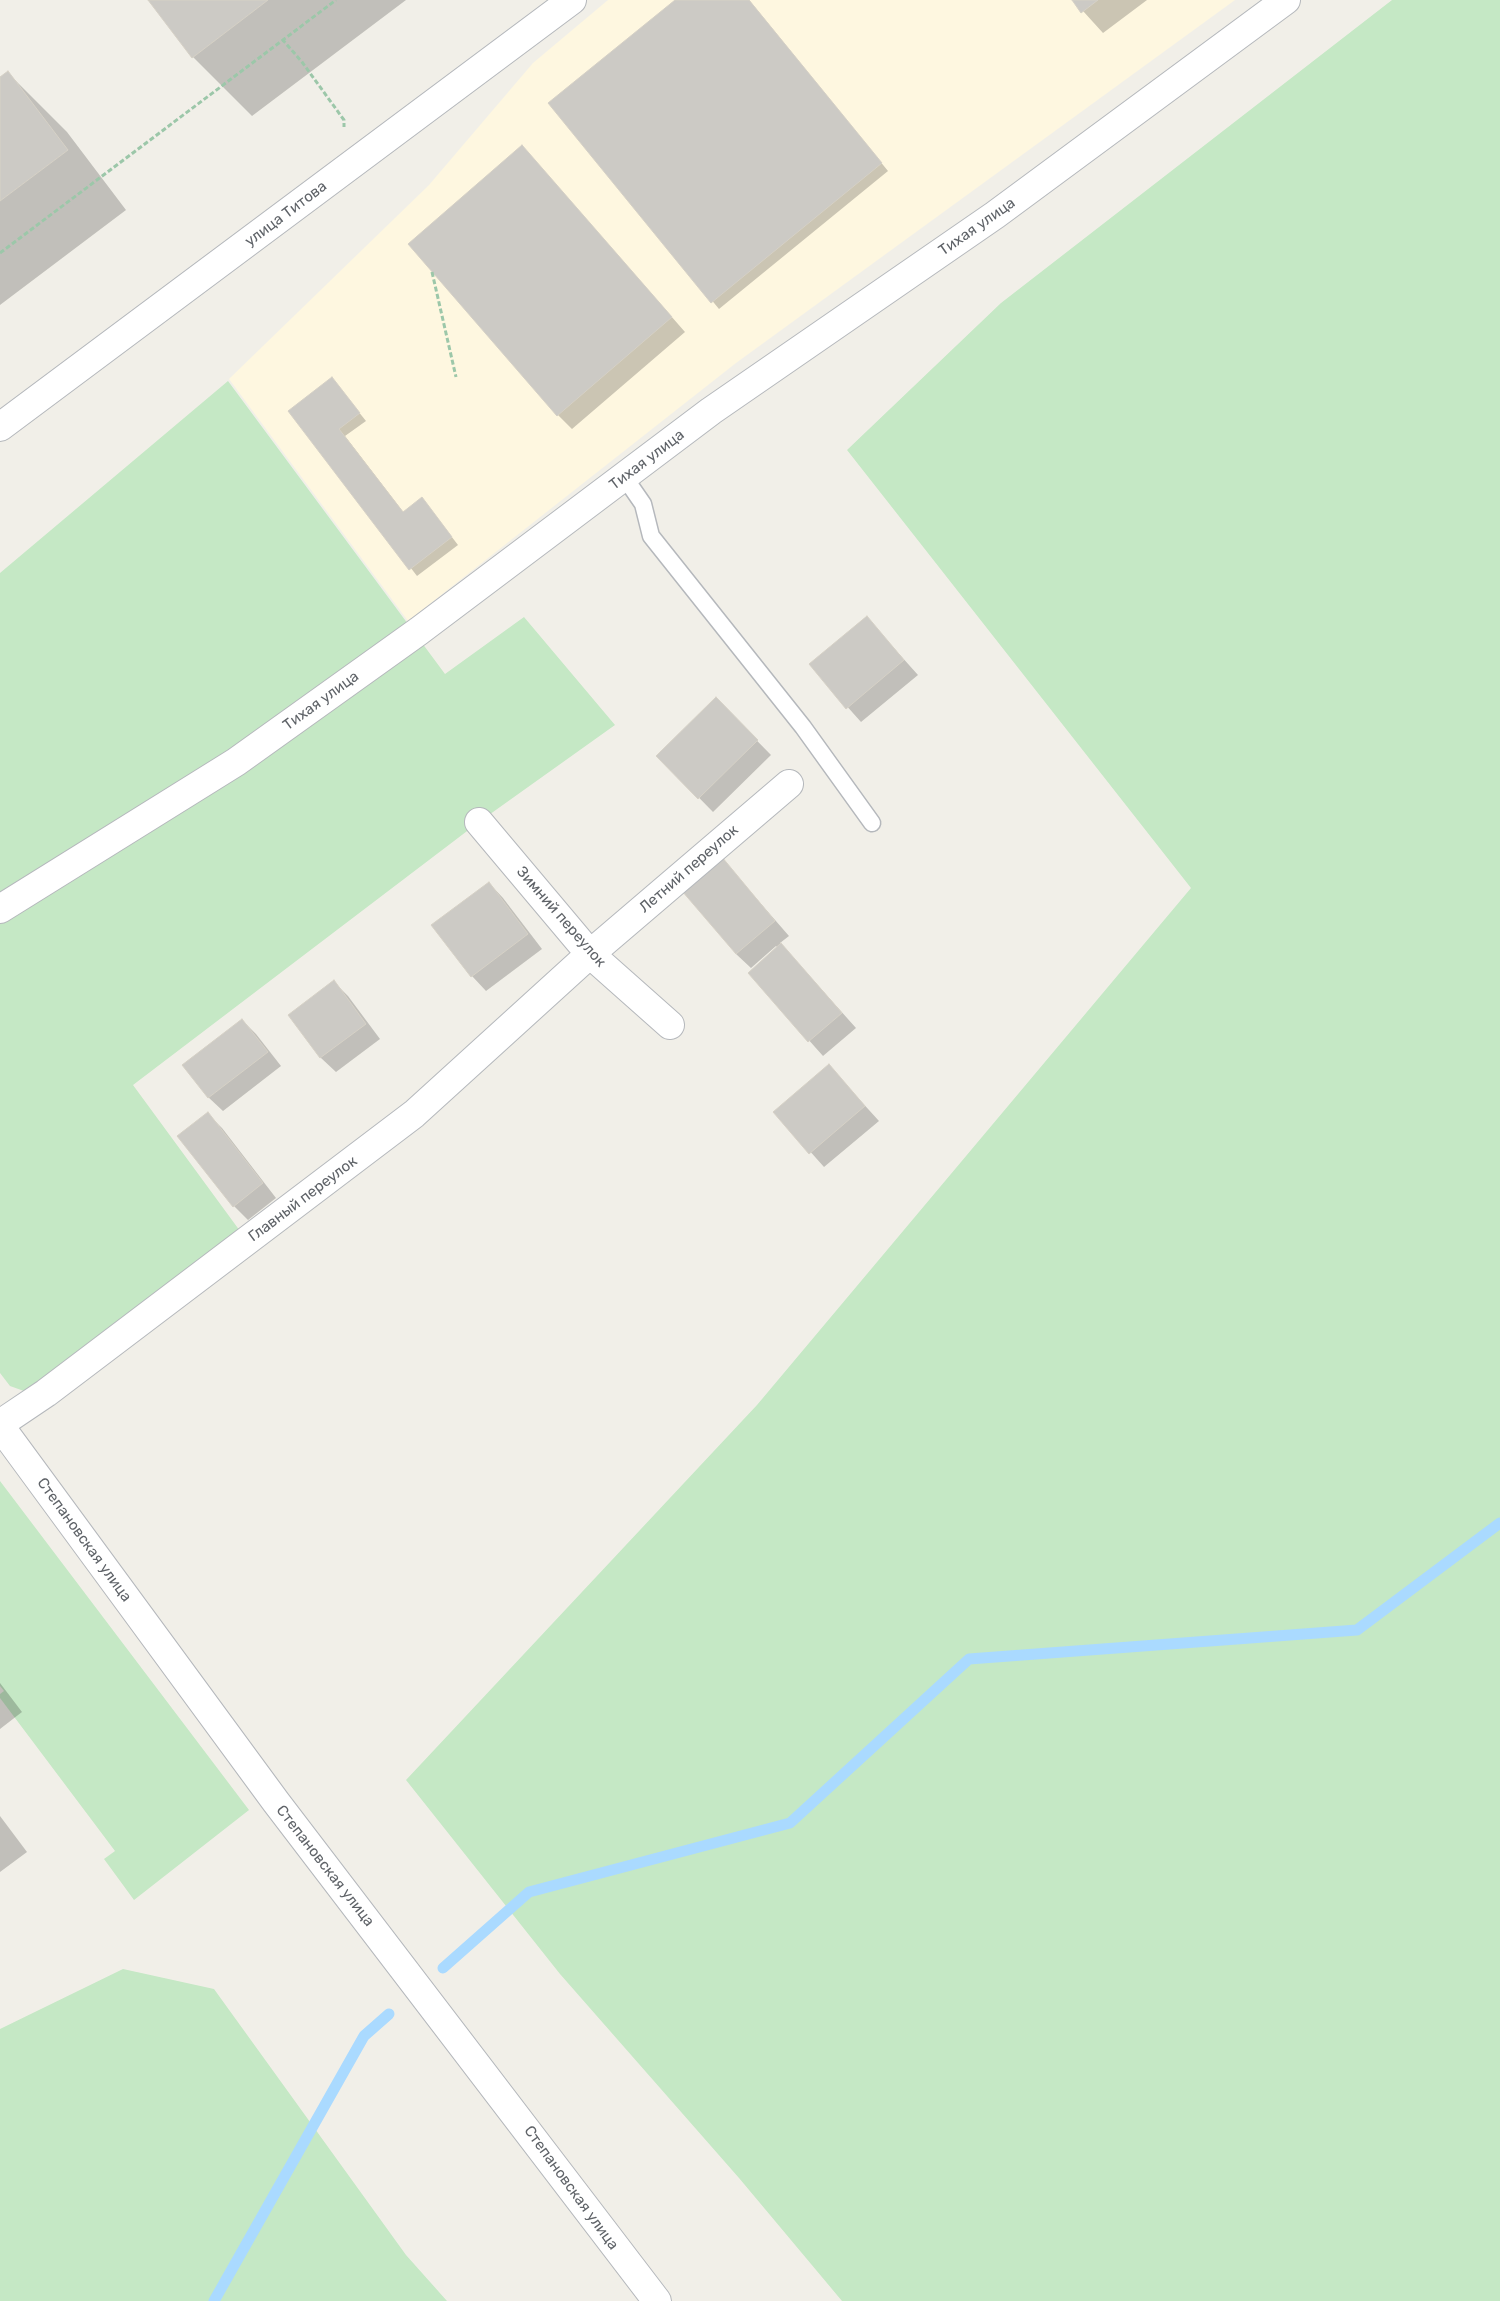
<!DOCTYPE html>
<meta charset="utf-8">
<style>
body{margin:0}
canvas{display:block;background:#f1efe8}
</style>
<canvas width="1500" height="2301"></canvas>
<script>
const g = document.querySelector('canvas').getContext('2d');
g.lineJoin = 'round';
function fill(path, color) { g.fillStyle = color; g.fill(path, 'evenodd'); }
const poly = rows => new Path2D(rows.map(r => 'M' + r).join(''));
function stroke(path, color, width, dash) { g.strokeStyle = color; g.lineWidth = width; g.lineCap = dash ? 'butt' : 'round'; g.setLineDash(dash || []); g.stroke(path); }
function drawText(font, color, halo, rows, align = 'center') {
  g.font = font + ' Rubik,sans-serif'; g.lineWidth = 5; g.setLineDash([]); g.textBaseline = 'middle'; g.strokeStyle = halo; g.fillStyle = color; for (const [text, x, y, turn = 0] of rows) {
    g.save(); g.translate(x, y); g.rotate((+turn || 0) * Math.PI / 180); g.textAlign = isNaN(turn) ? turn : align; if (halo) g.strokeText(text, 0, 0); g.fillText(text, 0, 0); g.restore();
  }
}
const commercial = poly([
 [608,0,1235,0,736,363,408,621,229,379,429,185,533,63]
]);
const green = poly([
 [1392,0,1500,0,1500,2301,842,2301,739,2178,560,1974,406,1780,757,1405,1191,888,847,450,1001,303],
 [228,381,445,674,524,617,615,725,479,822,133,1085,240,1231,35,1395,10,1386,0,1373,0,573],
 [0,1481,249,1810,134,1900,104,1859,115,1851,0,1698,0,1694,4,1691,0,1686],
 [123,1969,214,1989,406,2255,447,2301,0,2301,0,2029]
]);
const shadow = poly([
 [150,0,406,0,252,116,193,57],
 [677,0,749,0,888,171,719,309,550,104],
 [1073,0,1147,0,1103,33],
 [8,73,67,132,126,210,0,305,0,78],
 [522,146,685,332,572,429,558,415],
 [338,386,366,421,345,436,404,513,422,498,458,545,417,576,290,411],
 [866,617,918,675,861,722,810,665],
 [716,699,771,755,713,812,658,756],
 [722,859,789,936,780,943,856,1028,823,1056,749,973,778,948,776,946,751,968,736,954],
 [489,883,503,898,542,949,486,991,472,976,433,925],
 [334,982,348,996,380,1039,336,1072,321,1058,290,1015],
 [242,1020,256,1034,281,1066,223,1111,208,1097],
 [829,1066,879,1121,824,1167,775,1112],
 [208,1114,222,1128,276,1198,248,1220,234,1206],
 [0,1683,22,1712,0,1729],
 [0,1816,27,1852,0,1872]
]);
const stream = poly([
 [443,1968,529,1892,790,1823,969,1659,1357,1630,1500,1523],
 [214,2301,364,2036,389,2014]
]);
const building = poly([
 [148,0,268,0,192,58,148,0],
 [675,0,749,0,882,163,711,303,548,103,675,0],
 [1072,0,1098,0,1081,13,1072,0],
 [8,71,68,150,0,201,0,77,8,71],
 [522,145,672,317,557,416,408,244,522,145],
 [332,377,360,413,339,429,403,512,422,497,452,537,409,570,288,411,332,377],
 [867,616,904,660,846,709,809,664,867,616],
 [716,697,758,740,698,799,656,756,716,697],
 [722,857,775,921,736,954,682,891,722,857],
 [489,882,528,934,471,977,431,925,489,882],
 [781,943,842,1013,808,1042,748,973,781,943],
 [334,980,366,1024,320,1058,288,1015,334,980],
 [242,1019,268,1052,208,1098,182,1065,242,1019],
 [829,1064,865,1106,809,1154,773,1112,829,1064],
 [208,1112,263,1183,233,1207,177,1136,208,1112]
]);
const path = poly([
 [282,39,302,62,344,120,344,127],
 [0,253,336,0],
 [432,272,456,377]
]);
const service = poly([
 [625,478,643,504,651,536,803,727,872,823]
]);
const minor = poly([
 [0,427,572,0],
 [479,822,590,954,670,1025],
 [0,1424,46,1393,414,1114,590,954,789,784]
]);
const tertiary = poly([
 [0,909,236,762,419,631,711,411,995,215,1286,0],
 [0,1426,276,1802,657,2301]
]);
const streetNames = [
 ["улица Титова",286,214,-37],
 ["Тихая улица",977,227,-35],
 ["Тихая улица",647,460,-37],
 ["Тихая улица",321,701,-36],
 ["Летний переулок",689,869,-41],
 ["Зимний переулок",561,917,49],
 ["Главный переулок",303,1199,-37],
 ["Степановская улица",84,1540,54],
 ["Степановская улица",325,1866,52],
 ["Степановская улица",571,2188,54]
];
fill(commercial, '#fef7e0');
fill(green, '#c5e8c5');
fill(shadow, '#0003');
stroke(stream, '#aadaff', 11);
fill(building, '#cccac5');
stroke(building, '#d6d1c6', 1);
stroke(service, '#b5b8bc', 19);
stroke(minor, '#b5b8bc', 30);
stroke(tertiary, '#b5b8bc', 30);
stroke(path, '#9cc7a9', 3, [5, 2.5]);
stroke(service, '#fff', 16);
stroke(minor, '#fff', 28);
stroke(tertiary, '#fff', 28);
drawText('15px', '#5f6368', '#fff', streetNames);
</script>
